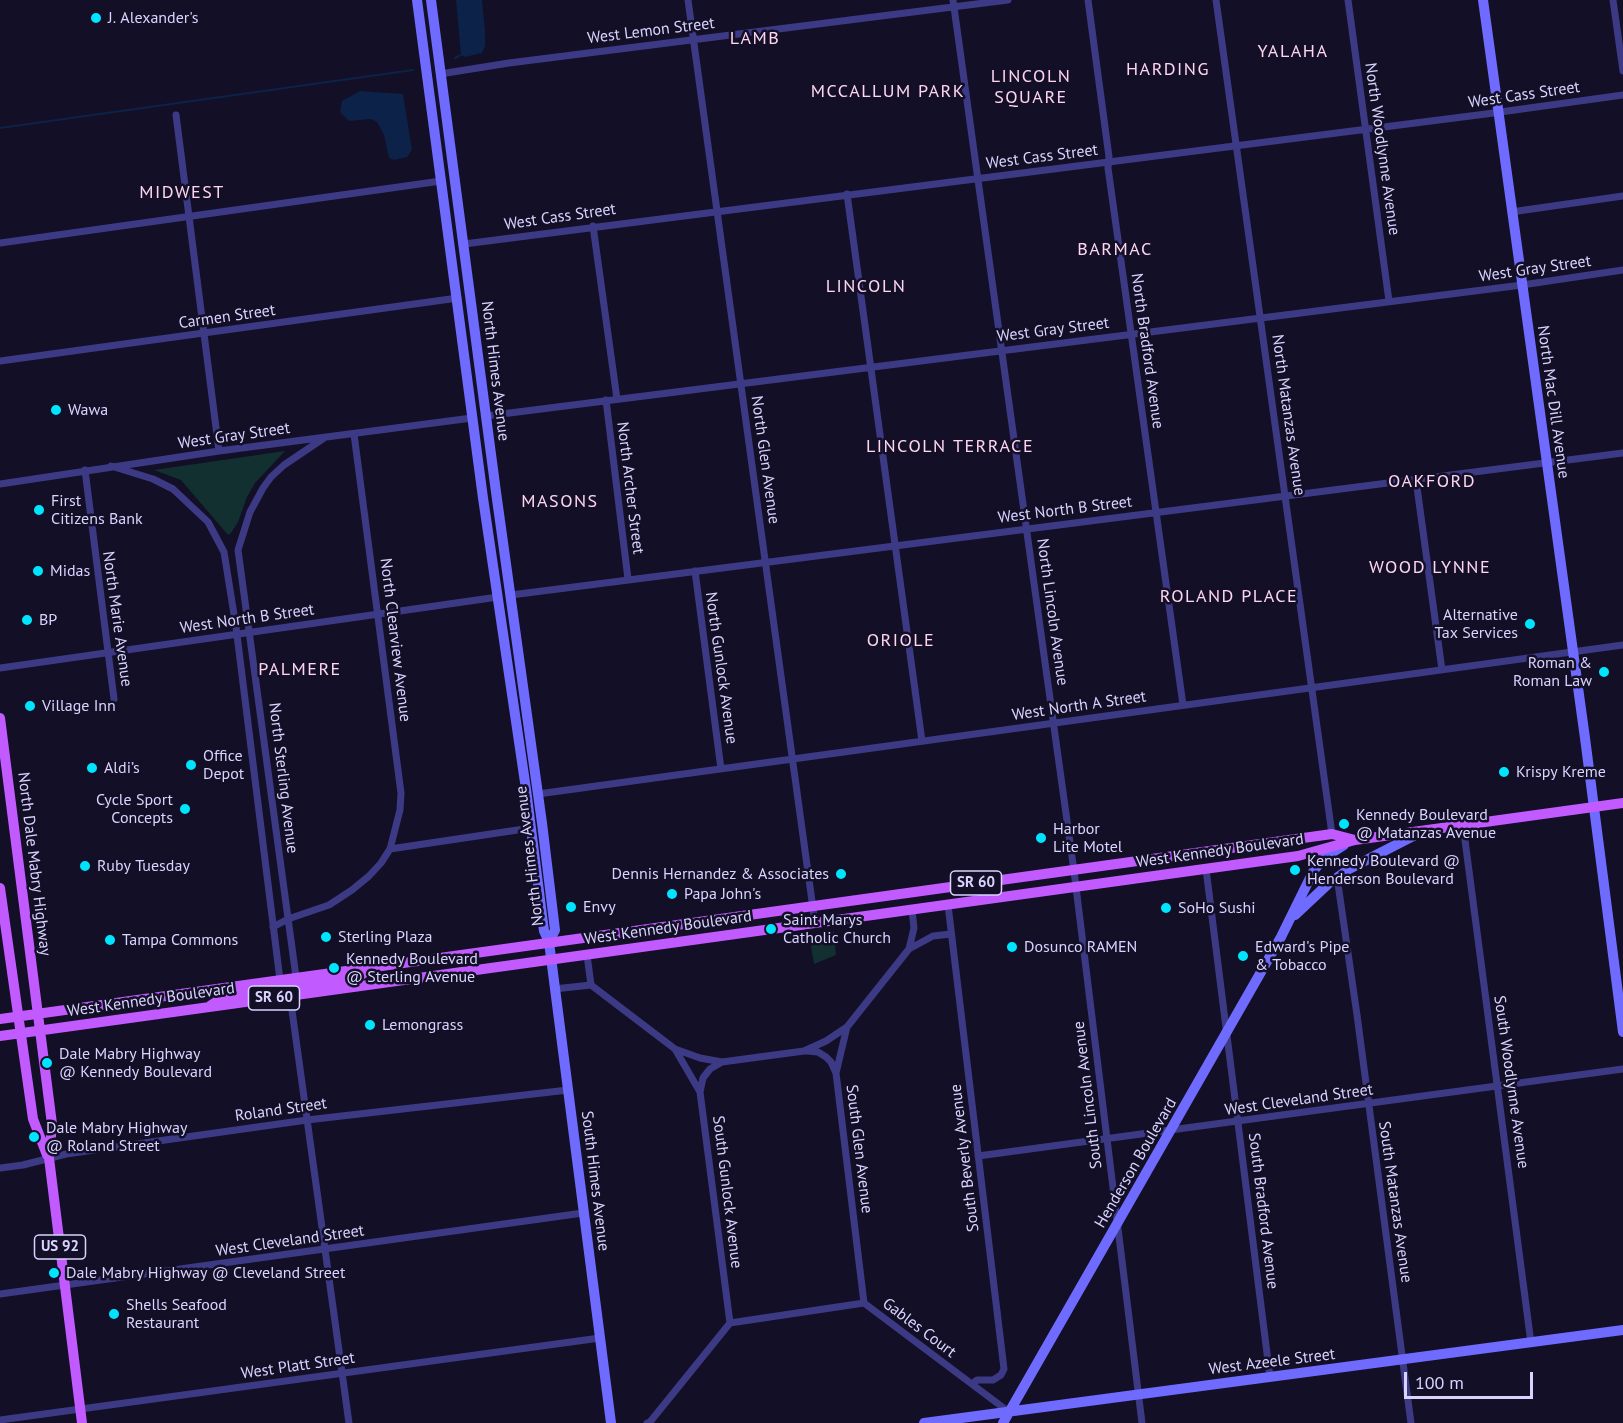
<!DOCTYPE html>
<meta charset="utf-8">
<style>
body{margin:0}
#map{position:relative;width:1623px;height:1423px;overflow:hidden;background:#130f26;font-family:"PT Sans",sans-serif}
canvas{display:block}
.scale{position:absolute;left:1404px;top:1372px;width:129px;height:27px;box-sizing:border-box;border:3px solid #d9d4ff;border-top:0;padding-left:8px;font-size:18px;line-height:21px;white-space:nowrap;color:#d9d4ff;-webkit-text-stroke:4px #130f26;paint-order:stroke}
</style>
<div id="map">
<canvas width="1623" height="1423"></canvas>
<div class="scale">100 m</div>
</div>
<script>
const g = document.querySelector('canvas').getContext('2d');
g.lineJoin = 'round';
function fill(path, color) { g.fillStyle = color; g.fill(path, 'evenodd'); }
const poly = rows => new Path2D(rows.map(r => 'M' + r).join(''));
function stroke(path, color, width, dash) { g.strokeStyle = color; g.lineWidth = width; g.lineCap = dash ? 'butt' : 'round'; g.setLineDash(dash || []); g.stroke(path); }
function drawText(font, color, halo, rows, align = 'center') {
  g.font = font + ' "PT Sans",sans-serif'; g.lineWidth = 5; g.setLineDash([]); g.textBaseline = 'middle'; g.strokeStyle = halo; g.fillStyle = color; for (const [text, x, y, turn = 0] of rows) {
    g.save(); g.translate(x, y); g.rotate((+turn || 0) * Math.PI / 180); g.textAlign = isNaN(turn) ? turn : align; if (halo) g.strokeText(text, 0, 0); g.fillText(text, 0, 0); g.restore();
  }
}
const green = poly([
 [285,451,255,483,247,497,238,522,231,533,228,535,181,480,154,470],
 [834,932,836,955,814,964,809,935]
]);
const water = poly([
 [456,0,482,0,485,31,485,46,482,53,465,57,461,55],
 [360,91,403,94,412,150,407,157,394,160,389,158,384,135,377,122,371,119,349,121,340,112,342,101]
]);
const stream = poly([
 [455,58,461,55],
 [0,128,413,70]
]);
const street = poly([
 [688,0,815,923],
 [953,0,1074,871,1142,1423],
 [1088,0,1109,157,1108,168,1183,705],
 [1216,0,1332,834],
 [1348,0,1389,301],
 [1613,0,1623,71],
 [440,74,509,63,1008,0],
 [176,115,219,451],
 [847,194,922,741],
 [1511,212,1623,196],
 [593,226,617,399],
 [0,243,441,181],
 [464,244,1486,114,1623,95],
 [0,361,458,298],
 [606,400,628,579],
 [486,416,1522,285,1623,270],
 [111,466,153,479,173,489,208,522,224,552,236,627,280,980],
 [85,470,114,699],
 [1416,480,1442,670],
 [0,484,219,451,472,418],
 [695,571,721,769],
 [511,595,1623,453],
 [0,668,498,597],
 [538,794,1623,645],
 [1463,825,1531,1343],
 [390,849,531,828],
 [1206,869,1270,1377],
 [1337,877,1357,1015,1411,1423],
 [948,905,1004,1369,1001,1375,993,1380,977,1380,972,1384],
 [273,927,288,919,329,905,352,890,369,876,381,863,390,849,400,810,401,793,354,434],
 [909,949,933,936,951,934],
 [587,955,591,985],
 [296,977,238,550,250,512,263,488,271,477,284,465,324,438],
 [554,989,591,985,675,1049,700,1092,730,1323,650,1422,647,1423],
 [290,996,349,1423],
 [675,1049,700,1058,722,1062,804,1051,826,1041,847,1027],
 [807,1051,818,1052,826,1057,831,1062,836,1073],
 [700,1092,703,1078,710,1069,722,1062],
 [978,1156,1623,1069],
 [0,1168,23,1165,66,1154,307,1120,568,1090],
 [0,1294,583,1213],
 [864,1303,836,1073,847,1027,909,949,914,928,912,910],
 [730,1323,864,1303,1009,1412],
 [0,1420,600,1338]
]);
const secondary = poly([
 [417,0,483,498,526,789,544,931,549,942,611,1423],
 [431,0,496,492,542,823,555,930,549,942],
 [1483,0,1585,738,1623,1032],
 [1295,915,1328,884,1349,869,1421,832],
 [924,1423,1623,1330],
 [1003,1423,1281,937,1314,870,1325,857,1344,845]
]);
const primary = poly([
 [0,718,52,1124,49,1158,82,1423],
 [0,888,33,1119,47,1155],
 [290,996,296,989,304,985,358,977,370,969],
 [210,1006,222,998,274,990,286,985,294,980],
 [0,1019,1332,834,1355,840],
 [0,1036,1298,856,1355,840,1623,803]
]);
const markers = [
 [96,18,6,"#00e5ff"],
 [56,410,6,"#00e5ff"],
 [39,510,6,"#00e5ff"],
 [38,571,6,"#00e5ff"],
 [27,620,6,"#00e5ff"],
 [1530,624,6,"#00e5ff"],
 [1604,672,6,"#00e5ff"],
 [30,706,6,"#00e5ff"],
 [191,765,6,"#00e5ff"],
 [92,768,6,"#00e5ff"],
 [1504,772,6,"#00e5ff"],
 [185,809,6,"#00e5ff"],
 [1344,824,6,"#00e5ff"],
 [1041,838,6,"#00e5ff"],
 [85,866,6,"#00e5ff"],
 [1295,870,6,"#00e5ff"],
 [841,874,6,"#00e5ff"],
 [672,894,6,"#00e5ff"],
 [571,907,6,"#00e5ff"],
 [1166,908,6,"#00e5ff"],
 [771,929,6,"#00e5ff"],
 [326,937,6,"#00e5ff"],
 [110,940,6,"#00e5ff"],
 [1012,947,6,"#00e5ff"],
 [1243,956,6,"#00e5ff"],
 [334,968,6,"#00e5ff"],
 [370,1025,6,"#00e5ff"],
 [47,1063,6,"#00e5ff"],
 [34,1137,6,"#00e5ff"],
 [54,1273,6,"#00e5ff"],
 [114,1314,6,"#00e5ff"]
];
const shields = [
 [976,883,51],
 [274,998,51],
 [60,1247,51]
];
const shieldNames = [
 ["SR 60",976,883],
 ["SR 60",274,998],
 ["US 92",60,1247]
];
const poiNames = [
 ["J. Alexander's",108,18],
 ["Wawa",68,410],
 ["First",51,501],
 ["Citizens Bank",51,519],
 ["Midas",50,571],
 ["Alternative",1518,615,"right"],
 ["Tax Services",1518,633,"right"],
 ["BP",39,620],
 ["Roman &",1592,663,"right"],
 ["Roman Law",1592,681,"right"],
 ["Village Inn",42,706],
 ["Office",203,756],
 ["Depot",203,774],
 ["Aldi’s",104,768],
 ["Krispy Kreme",1516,772],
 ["Cycle Sport",173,800,"right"],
 ["Concepts",173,818,"right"],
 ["Kennedy Boulevard",1356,815],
 ["@ Matanzas Avenue",1356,833],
 ["Harbor",1053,829],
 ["Lite Motel",1053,847],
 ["Kennedy Boulevard @",1307,861],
 ["Henderson Boulevard",1307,879],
 ["Ruby Tuesday",97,866],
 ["Dennis Hernandez & Associates",829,874,"right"],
 ["Papa John's",684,894],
 ["Envy",583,907],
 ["SoHo Sushi",1178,908],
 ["Saint Marys",783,920],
 ["Catholic Church",783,938],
 ["Sterling Plaza",338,937],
 ["Tampa Commons",122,940],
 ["Dosunco RAMEN",1024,947],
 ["Edward's Pipe",1255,947],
 ["& Tobacco",1255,965],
 ["Kennedy Boulevard",346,959],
 ["@ Sterling Avenue",346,977],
 ["Lemongrass",382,1025],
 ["Dale Mabry Highway",59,1054],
 ["@ Kennedy Boulevard",59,1072],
 ["Dale Mabry Highway",46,1128],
 ["@ Roland Street",46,1146],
 ["Dale Mabry Highway @ Cleveland Street",66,1273],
 ["Shells Seafood",126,1305],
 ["Restaurant",126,1323]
];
const streetNames = [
 ["West Lemon Street",651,31,-7],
 ["West Cass Street",1524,95,-8],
 ["North Woodlynne Avenue",1382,149,82],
 ["West Cass Street",1042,157,-7],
 ["West Cass Street",560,217,-8],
 ["West Gray Street",1535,269,-8],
 ["Carmen Street",227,317,-8],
 ["West Gray Street",1053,330,-7],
 ["North Bradford Avenue",1147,351,82],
 ["North Himes Avenue",495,371,83],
 ["North Mac Dill Avenue",1553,402,82],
 ["North Matanzas Avenue",1288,415,82],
 ["West Gray Street",234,436,-8],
 ["North Glen Avenue",765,460,82],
 ["North Archer Street",630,488,83],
 ["West North B Street",1065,510,-7],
 ["North Lincoln Avenue",1052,612,82],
 ["North Marie Avenue",117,619,82],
 ["West North B Street",247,619,-8],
 ["North Clearview Avenue",395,640,83],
 ["North Gunlock Avenue",721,668,82],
 ["West North A Street",1079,706,-8],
 ["North Sterling Avenue",283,778,83],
 ["West Kennedy Boulevard",1220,851,-8],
 ["North Himes Avenue",530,856,-97],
 ["North Dale Mabry Highway",34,864,83],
 ["West Kennedy Boulevard",668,928,-8],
 ["West Kennedy Boulevard",151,1000,-8],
 ["South Woodlynne Avenue",1511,1082,82],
 ["South Lincoln Avenue",1088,1095,-97],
 ["West Cleveland Street",1299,1100,-8],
 ["Roland Street",281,1110,-8],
 ["South Glen Avenue",859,1149,83],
 ["South Beverly Avenue",965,1158,-97],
 ["Henderson Boulevard",1136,1163,-60],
 ["South Himes Avenue",595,1181,83],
 ["South Gunlock Avenue",727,1192,83],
 ["South Matanzas Avenue",1395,1202,82],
 ["South Bradford Avenue",1263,1211,83],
 ["West Cleveland Street",290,1241,-8],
 ["Gables Court",919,1328,37],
 ["West Azeele Street",1272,1362,-7],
 ["West Platt Street",298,1366,-8]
];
const neighbourhoodNames = [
 ["LAMB",755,39],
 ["YALAHA",1293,52],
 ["HARDING",1168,70],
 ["LINCOLN",1031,77],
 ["SQUARE",1031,98],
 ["MCCALLUM PARK",888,92],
 ["MIDWEST",182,193],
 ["BARMAC",1115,250],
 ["LINCOLN",866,287],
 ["LINCOLN TERRACE",950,447],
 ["OAKFORD",1432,482],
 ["MASONS",560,502],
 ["WOOD LYNNE",1430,568],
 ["ROLAND PLACE",1229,597],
 ["ORIOLE",901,641],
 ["PALMERE",300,670]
];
fill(green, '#12302f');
fill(water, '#0c2248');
stroke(stream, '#0c2248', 2);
stroke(street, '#3d3a85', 7);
stroke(secondary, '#6f6bff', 10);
stroke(primary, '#c25bff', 10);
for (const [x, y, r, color] of markers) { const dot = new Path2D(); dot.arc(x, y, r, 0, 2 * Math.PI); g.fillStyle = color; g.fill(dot); stroke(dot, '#130f26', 2); }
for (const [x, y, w] of shields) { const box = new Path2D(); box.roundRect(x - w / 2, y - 12, w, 24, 4.5); g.fillStyle = '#130f26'; g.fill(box); stroke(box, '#d9d4ff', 1.5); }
drawText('bold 15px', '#d9d4ff', null, shieldNames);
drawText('16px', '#d9d4ff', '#130f26', poiNames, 'left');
drawText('16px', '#d9d4ff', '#130f26', streetNames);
g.letterSpacing = '1.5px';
drawText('18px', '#ffd6f0', '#130f26', neighbourhoodNames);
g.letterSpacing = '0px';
</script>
